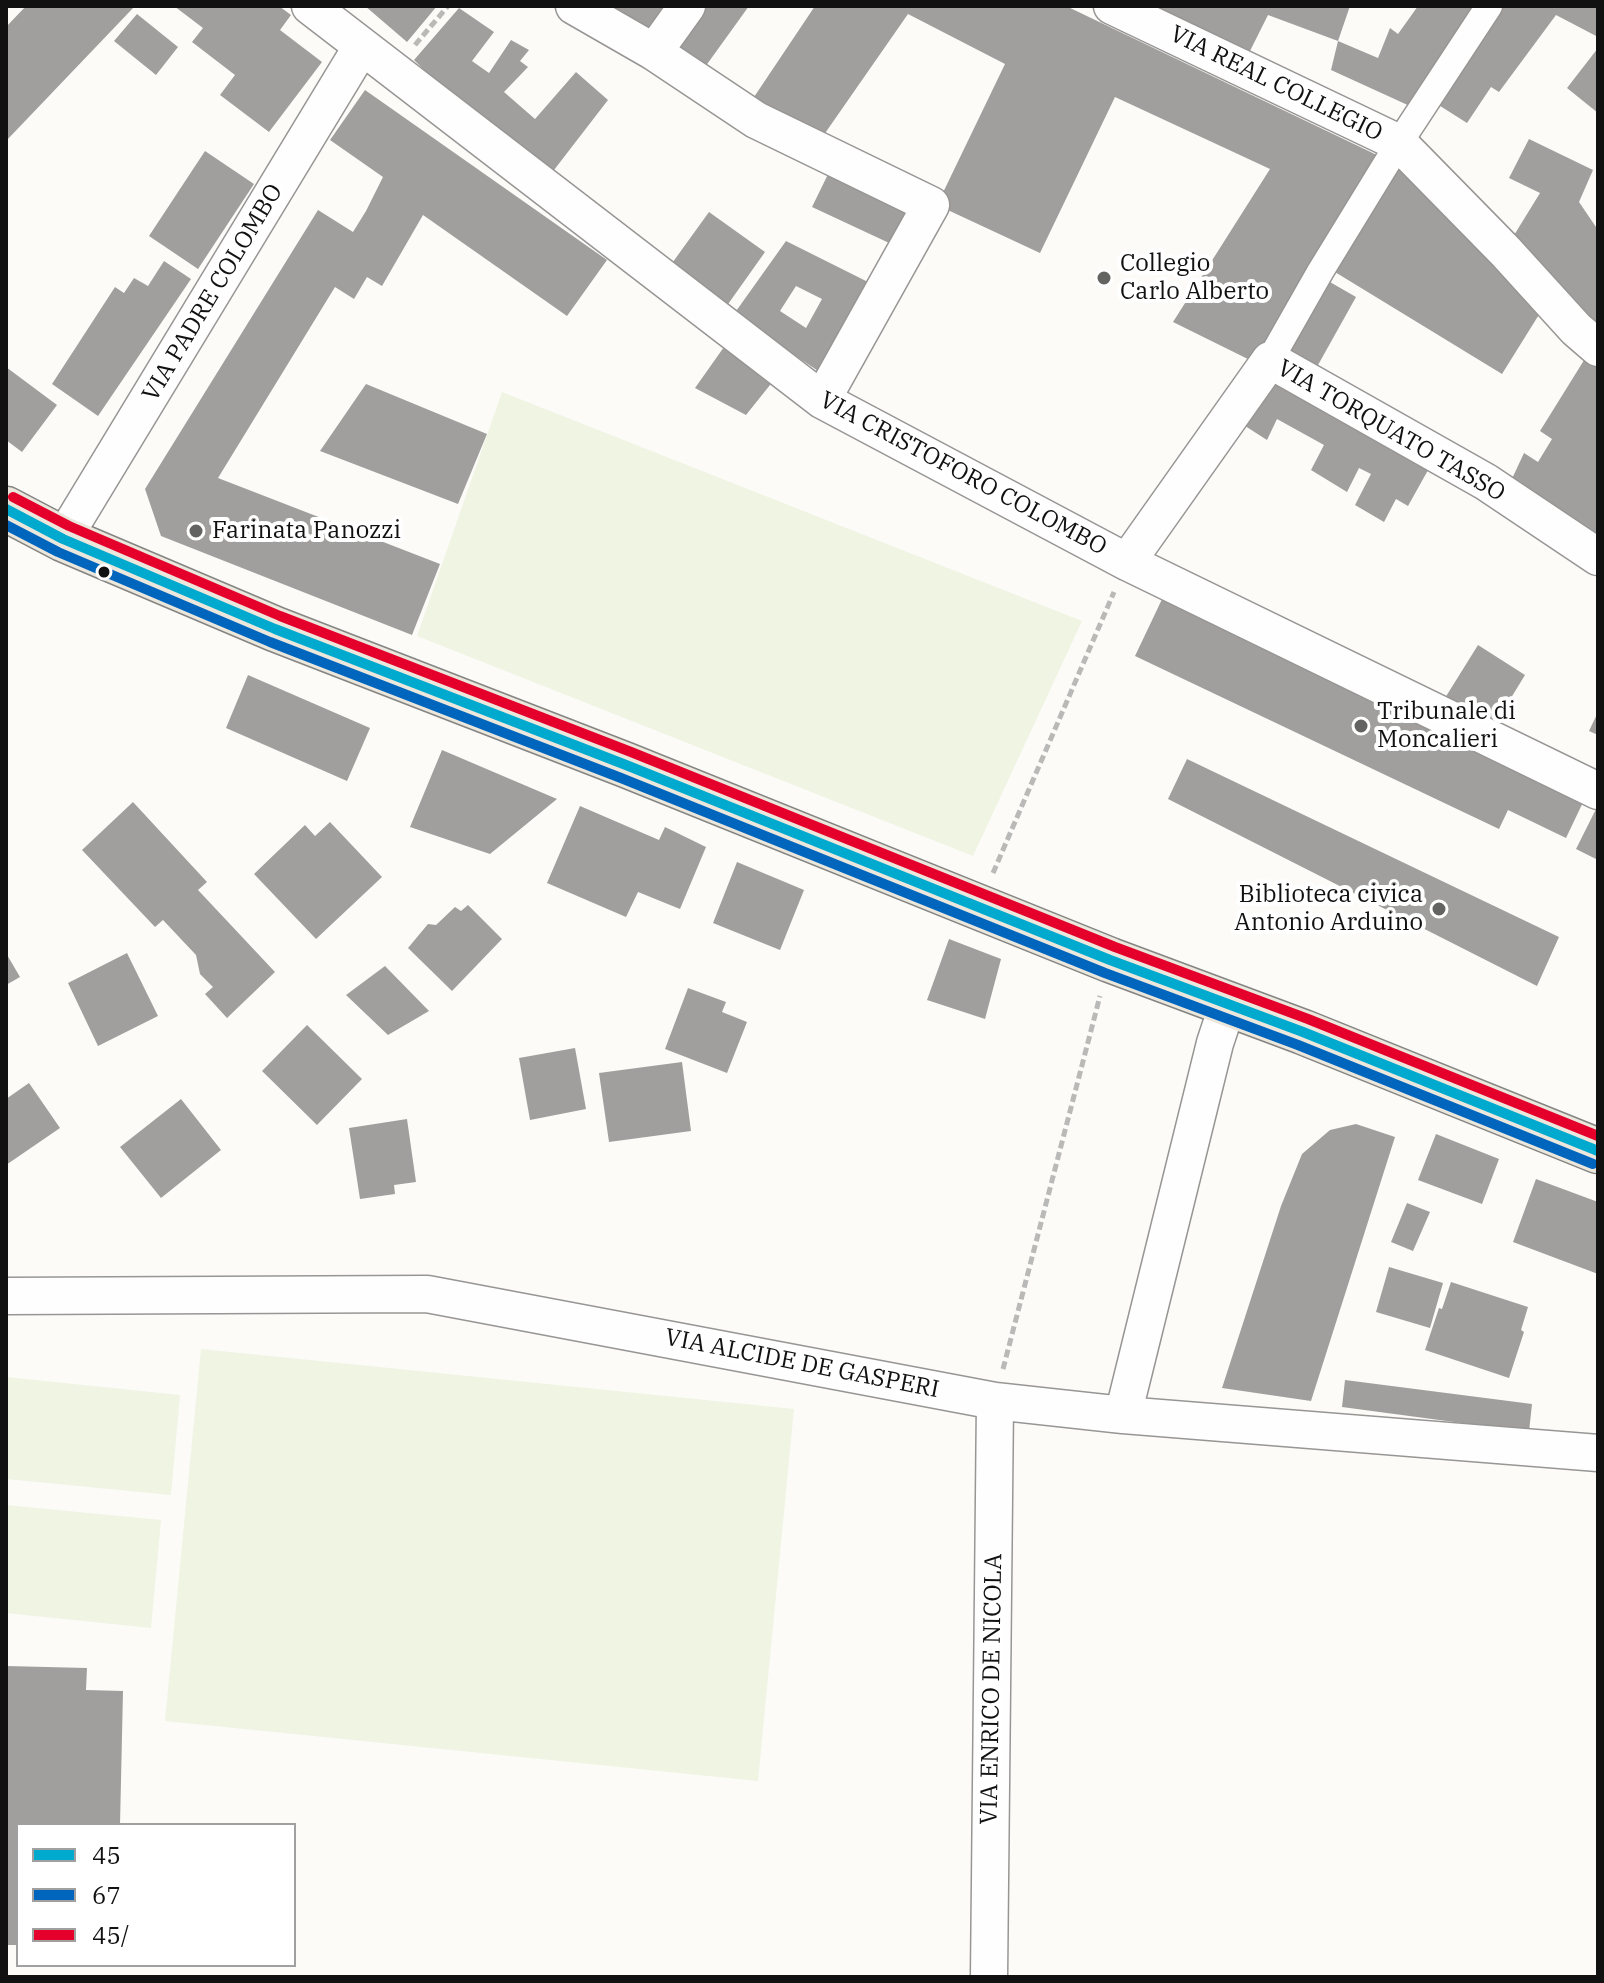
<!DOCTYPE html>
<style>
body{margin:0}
#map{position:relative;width:1604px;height:1983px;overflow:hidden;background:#fcfbf8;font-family:"IBM Plex Serif",serif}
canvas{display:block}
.frame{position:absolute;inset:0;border:8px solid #111;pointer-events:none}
.legend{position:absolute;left:16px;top:1823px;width:280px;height:144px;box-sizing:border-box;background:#fff;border:2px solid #a0a0a0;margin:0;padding:10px 14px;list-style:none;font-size:24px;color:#111}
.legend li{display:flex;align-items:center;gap:16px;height:40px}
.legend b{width:40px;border:2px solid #a0a0a0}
</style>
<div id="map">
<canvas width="1604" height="1983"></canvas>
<div class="frame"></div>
<ul class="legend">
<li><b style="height:10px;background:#00a9ce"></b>45</li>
<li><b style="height:10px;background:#0065bd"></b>67</li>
<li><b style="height:10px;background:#e4002b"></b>45/</li>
</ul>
</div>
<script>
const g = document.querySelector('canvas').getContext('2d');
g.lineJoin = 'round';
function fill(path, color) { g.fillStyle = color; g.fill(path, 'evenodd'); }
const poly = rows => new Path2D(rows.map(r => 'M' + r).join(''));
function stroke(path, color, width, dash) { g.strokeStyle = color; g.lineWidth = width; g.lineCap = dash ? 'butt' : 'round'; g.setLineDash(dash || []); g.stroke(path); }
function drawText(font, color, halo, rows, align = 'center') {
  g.font = font + ' "IBM Plex Serif",serif'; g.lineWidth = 8; g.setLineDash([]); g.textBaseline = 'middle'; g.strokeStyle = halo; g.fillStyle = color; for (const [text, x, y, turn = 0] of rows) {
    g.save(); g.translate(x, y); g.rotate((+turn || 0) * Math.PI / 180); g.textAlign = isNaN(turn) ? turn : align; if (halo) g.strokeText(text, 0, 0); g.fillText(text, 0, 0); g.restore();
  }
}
const pitch = poly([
 [502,392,1082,621,973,856,417,636],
 [201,1349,794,1409,758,1781,165,1721],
 [6,1377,180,1395,171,1495,6,1479],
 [6,1505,161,1520,151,1628,6,1613]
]);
const building = poly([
 [26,6,135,6,6,141,6,27],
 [174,6,279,6,291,15,280,30,322,62,269,132,220,95,235,75,192,42,203,28],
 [365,6,437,6,407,42],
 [603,6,682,6,656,41],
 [695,6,749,6,700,74,666,45],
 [815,6,1066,6,1379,156,1262,366,1173,322,1270,169,1115,97,1040,253,937,205,1005,64,908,14,821,139,750,103],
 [1138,6,1350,6,1338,41,1268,15,1249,53],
 [1418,6,1482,6,1412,107,1331,70,1338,41,1378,58,1390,28,1398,34],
 [1503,6,1598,6,1598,37,1556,15,1499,92,1491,87,1467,123,1437,104],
 [459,8,494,32,472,61,489,73,511,40,529,50,520,61,528,67,504,92,535,119,576,72,608,100,554,170,465,110,414,60],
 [137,14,178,47,156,75,114,41],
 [1598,48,1598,113,1567,88],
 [365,90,607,260,567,316,423,215,382,286,367,277,354,299,335,287,218,478,440,564,412,635,161,536,145,489,318,210,353,232,366,211,383,177,330,140],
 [1529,139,1593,170,1579,202,1596,227,1598,224,1598,336,1508,245,1540,193,1509,178],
 [205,151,254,184,198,269,149,236],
 [833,164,926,205,902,249,812,207],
 [1396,164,1545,305,1502,374,1330,269],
 [709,212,765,252,726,307,670,266],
 [786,241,880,288,830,379,734,314],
 [796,286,822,299,806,328,780,311],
 [164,261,191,279,98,416,52,384,115,287,124,293,134,278,148,286],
 [1323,278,1356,297,1313,374,1278,356],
 [724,347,774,380,746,415,695,388],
 [1586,357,1598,367,1598,549,1510,483,1524,453,1538,462,1552,439,1540,431],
 [6,367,57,405,22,452,6,440],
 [1273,370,1432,463,1408,506,1396,499,1384,522,1355,505,1371,474,1359,468,1347,492,1311,470,1324,445,1277,419,1267,440,1242,424],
 [366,384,487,434,458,504,320,451],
 [1164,595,1586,796,1566,838,1508,810,1499,829,1135,656],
 [1478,645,1525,675,1492,729,1440,706],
 [248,675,370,728,347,781,226,728],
 [1598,712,1598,735,1589,731],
 [442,750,557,799,490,854,410,827],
 [1187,759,1559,937,1537,986,1168,799],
 [133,802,207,882,198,890,275,972,227,1018,205,994,213,987,200,974,196,955,163,920,155,927,82,850],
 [1598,805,1598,860,1576,849],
 [580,806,659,840,665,827,706,847,680,909,638,892,626,917,547,883],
 [330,822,382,877,316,939,254,874,305,825,315,836],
 [737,862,804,890,780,950,713,923],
 [468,905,502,939,452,991,408,948,428,924,436,925,455,907,461,911],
 [949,939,1001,959,985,1019,927,1000],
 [6,953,20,977,6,985],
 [127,953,158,1016,98,1046,68,983],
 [385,966,429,1011,388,1035,346,995],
 [688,988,726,1002,722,1012,747,1022,727,1073,665,1049],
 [307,1025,362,1079,317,1125,262,1071],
 [575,1048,586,1109,530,1120,519,1058],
 [682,1062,691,1131,609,1142,599,1073],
 [29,1083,60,1128,6,1165,6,1099],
 [181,1099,221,1150,161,1198,120,1147],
 [407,1119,416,1182,394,1185,395,1194,360,1199,349,1128],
 [1356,1124,1395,1137,1311,1401,1222,1388,1281,1206,1302,1154,1330,1130],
 [1436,1134,1499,1159,1482,1204,1418,1180],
 [1536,1179,1598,1202,1598,1274,1513,1242],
 [1407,1203,1430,1212,1413,1251,1391,1242],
 [1389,1267,1443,1283,1430,1328,1376,1312],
 [1451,1282,1528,1307,1521,1330,1524,1332,1509,1378,1425,1350,1439,1308,1442,1309],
 [1345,1380,1532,1404,1529,1432,1342,1407],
 [6,1666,87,1668,86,1690,123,1691,120,1825,18,1825,18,1945,6,1945]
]);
const path = poly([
 [415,45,448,6],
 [993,873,1114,592],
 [1003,1369,1100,996]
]);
const pedestrian = poly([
 [1270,360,1320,272,1399,143,1489,6]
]);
const minor = poly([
 [310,6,822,400,1127,562,1598,791],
 [574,6,654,52,756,120,931,205,822,400],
 [1112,6,1399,143,1506,252,1576,329,1598,348],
 [654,52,687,6],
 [63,539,362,46],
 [1127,562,1270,360,1486,482,1598,557],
 [6,1296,427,1294,995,1401,1123,1415,1598,1453],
 [1123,1415,1215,1043,1228,1004],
 [989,1977,995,1401]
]);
const primary = poly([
 [6,509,63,539,275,629,626,765,1110,960,1303,1032,1598,1151]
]);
const bus1 = poly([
 [6,509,63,539,275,629,626,765,1110,960,1303,1032,1598,1151]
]);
const bus2 = poly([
 [6,525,58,552,270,642,621,778,1105,973,1298,1045,1593,1164]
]);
const bus3 = poly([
 [13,497,69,526,280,616,631,752,1115,947,1308,1019,1598,1136]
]);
const markers = [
 [1104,278,8,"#636362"],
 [196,531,8,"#636362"],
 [104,572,7,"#111"],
 [1361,726,8,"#636362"],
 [1439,909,8,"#636362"]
];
const streetNames = [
 ["VIA REAL COLLEGIO",1276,84,26],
 ["VIA PADRE COLOMBO",213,293,-59],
 ["VIA TORQUATO TASSO",1391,431,30],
 ["VIA CRISTOFORO COLOMBO",963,474,28],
 ["VIA ALCIDE DE GASPERI",802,1364,11],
 ["VIA ENRICO DE NICOLA",992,1689,-89]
];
const poiNames = [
 ["Collegio",1120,264],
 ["Carlo Alberto",1120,292],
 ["Farinata Panozzi",212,531],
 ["Tribunale di",1377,712],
 ["Moncalieri",1377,740],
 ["Biblioteca civica",1423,895,"right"],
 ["Antonio Arduino",1423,923,"right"]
];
fill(pitch, '#eff4e3');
fill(building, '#a09f9d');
stroke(pedestrian, '#979695', 29);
stroke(minor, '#979695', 39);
stroke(primary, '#848482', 47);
stroke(path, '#b9b9b8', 5, [8, 4]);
stroke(pedestrian, '#fffefe', 26);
stroke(minor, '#fffefe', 36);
stroke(primary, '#ebe7dd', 44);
stroke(bus1, '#00a9ce', 10);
stroke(bus2, '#0065bd', 10);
stroke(bus3, '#e4002b', 10);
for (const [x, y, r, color] of markers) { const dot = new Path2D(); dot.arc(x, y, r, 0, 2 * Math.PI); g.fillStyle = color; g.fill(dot); stroke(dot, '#fff', 3); }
drawText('24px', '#111', '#fff', streetNames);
drawText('24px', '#111', '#fff', poiNames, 'left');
</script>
